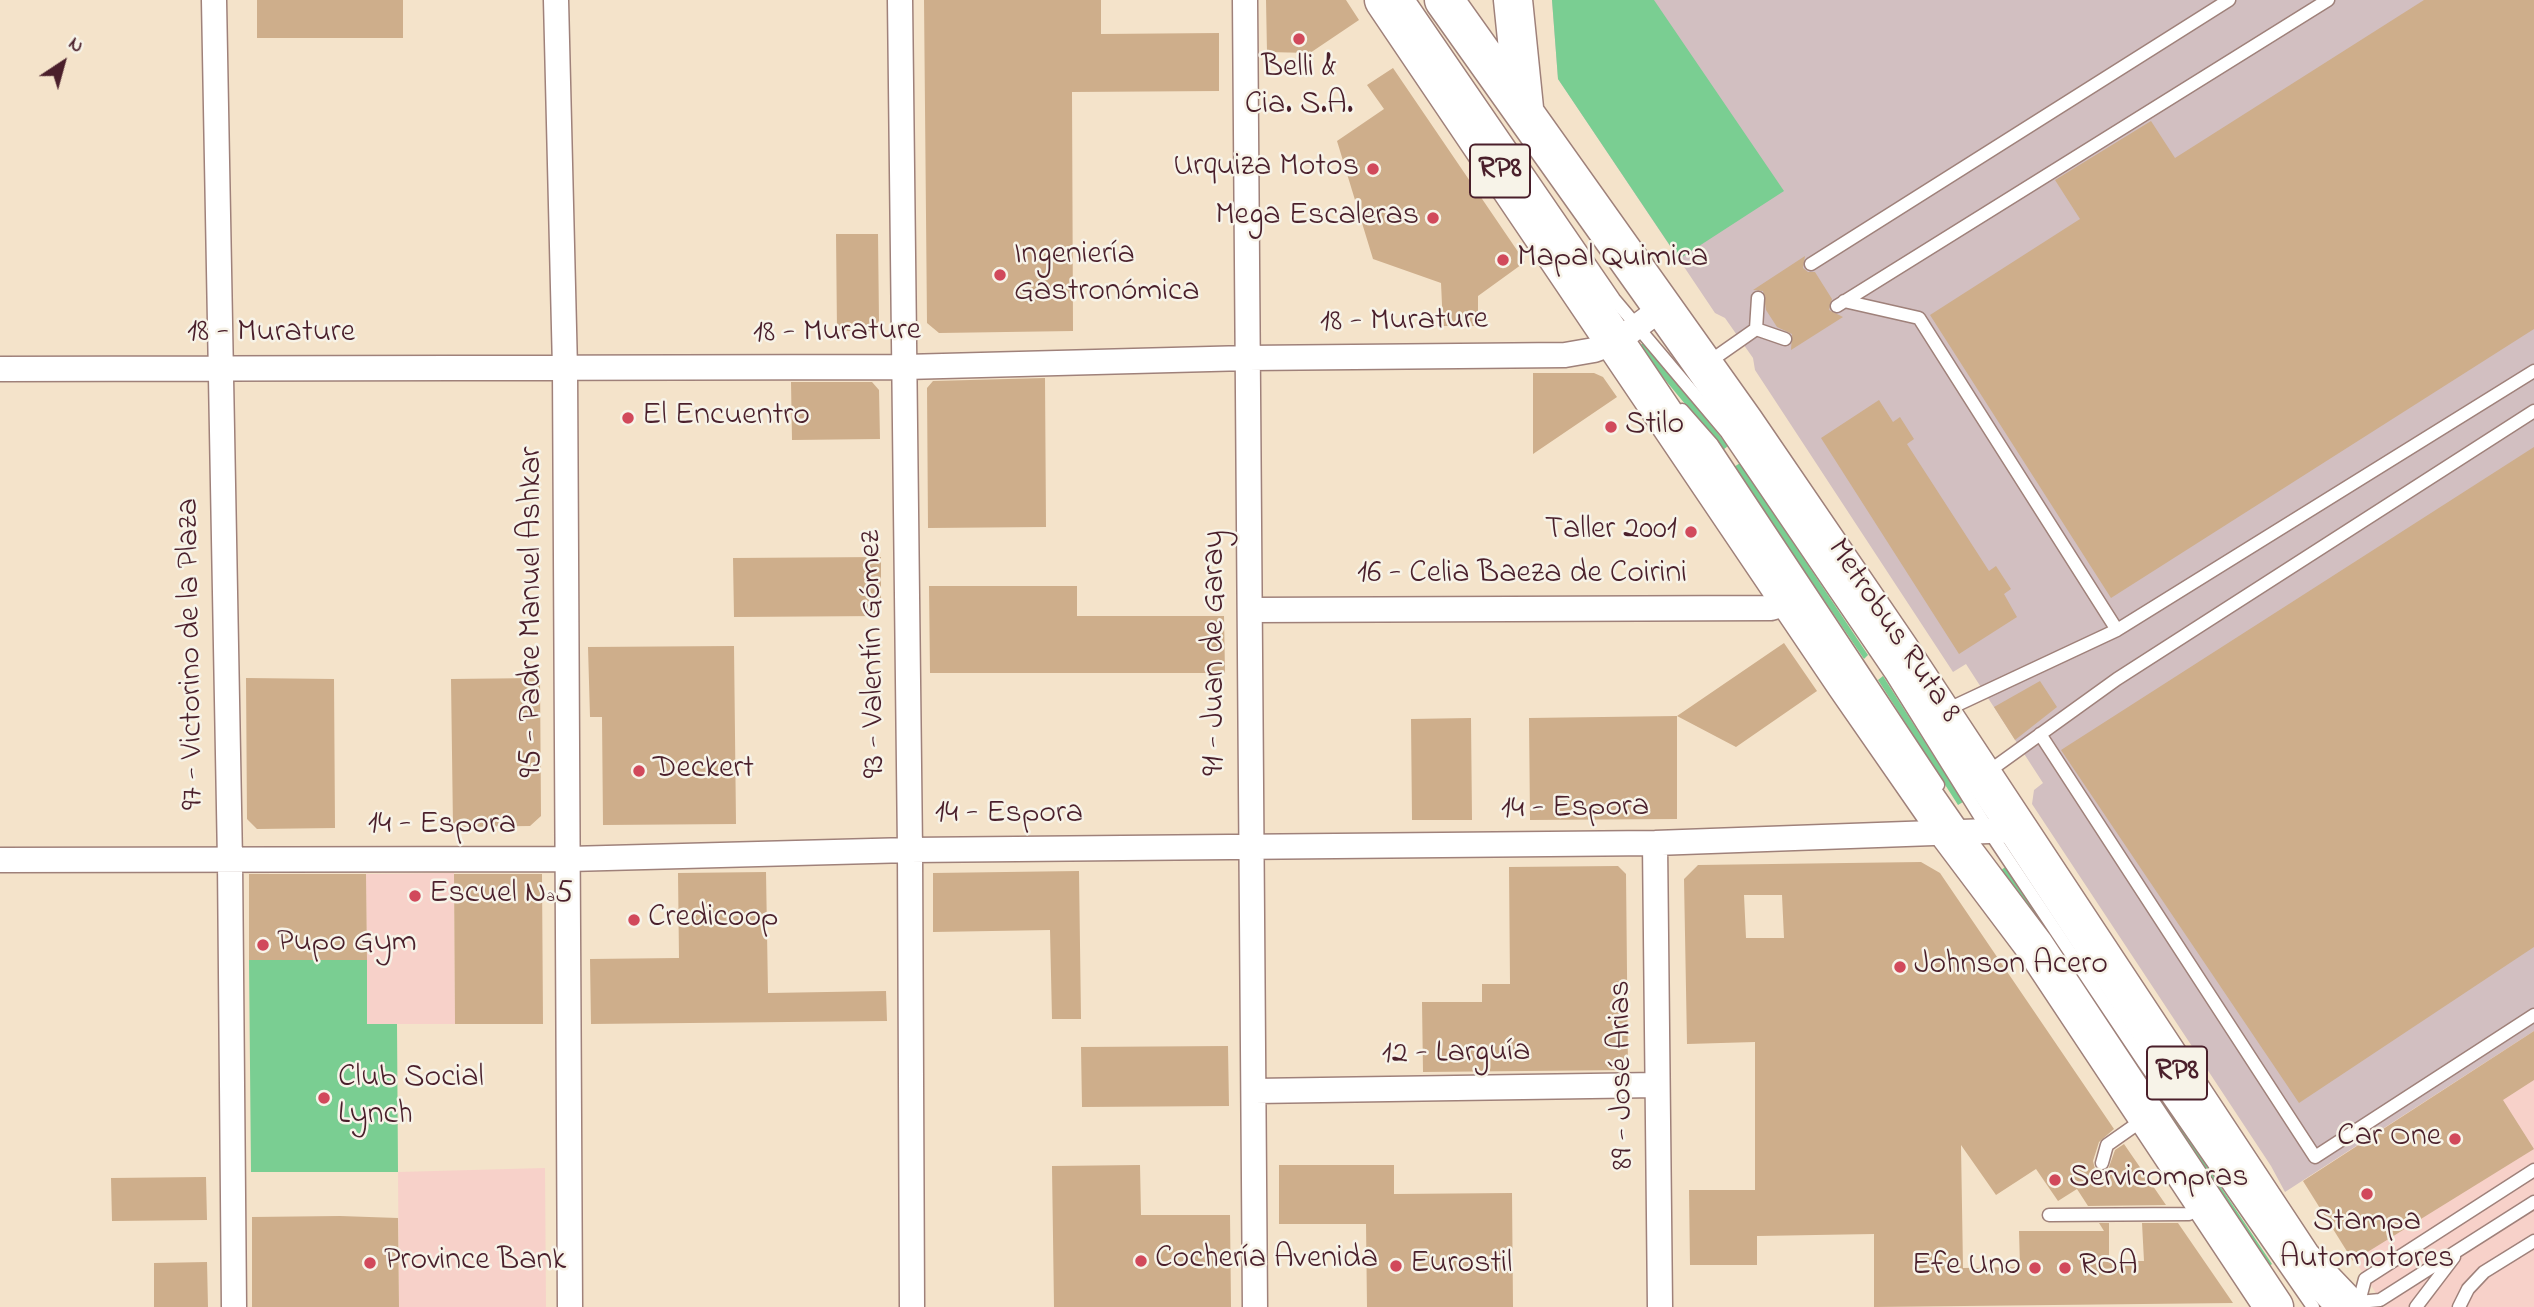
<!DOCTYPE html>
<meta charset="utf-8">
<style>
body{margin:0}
#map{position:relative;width:2534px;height:1307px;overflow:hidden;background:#f4e3ca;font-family:"Indie Flower",sans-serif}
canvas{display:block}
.north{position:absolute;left:28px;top:28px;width:70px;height:70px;-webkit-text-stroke:5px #f7f3e8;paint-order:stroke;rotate:36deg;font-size:19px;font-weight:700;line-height:28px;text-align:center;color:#4a1f2b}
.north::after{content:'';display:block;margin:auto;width:24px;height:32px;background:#4a1f2b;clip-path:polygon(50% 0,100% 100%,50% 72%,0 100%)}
</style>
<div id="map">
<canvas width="2534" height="1307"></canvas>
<div class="north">N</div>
</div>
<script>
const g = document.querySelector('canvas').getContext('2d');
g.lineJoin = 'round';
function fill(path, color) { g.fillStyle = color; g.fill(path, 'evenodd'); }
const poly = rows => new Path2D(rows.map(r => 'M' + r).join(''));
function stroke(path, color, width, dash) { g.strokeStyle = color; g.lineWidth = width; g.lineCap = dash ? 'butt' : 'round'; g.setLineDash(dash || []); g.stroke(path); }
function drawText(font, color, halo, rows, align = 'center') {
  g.font = font + ' "Indie Flower",sans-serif'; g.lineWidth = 5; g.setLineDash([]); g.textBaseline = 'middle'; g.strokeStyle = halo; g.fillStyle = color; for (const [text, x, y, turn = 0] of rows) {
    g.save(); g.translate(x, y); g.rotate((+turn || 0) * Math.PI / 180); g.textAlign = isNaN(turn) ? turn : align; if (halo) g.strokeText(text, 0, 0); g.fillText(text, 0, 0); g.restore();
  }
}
const built = poly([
 [454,873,455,1024,367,1024,366,874],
 [2534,1031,2534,1307,2385,1307,2303,1181],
 [545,1168,546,1307,399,1307,398,1172]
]);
const industrial = poly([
 [1552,0,2534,0,2534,1031,2285,1192,2271,1166,2032,804,2034,790,2043,783,1966,664,1953,672,1755,370,1753,358,1725,318,1715,313,1558,79]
]);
const green = poly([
 [1552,0,1654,0,1784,191,1679,259,1558,79],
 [1643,343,1685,393,1728,446,1723,450,1638,347],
 [1740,463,1868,655,1864,659,1734,467],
 [1883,676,1963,802,1958,805,1878,680],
 [2007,866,2272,1264,2264,1270,2001,870],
 [249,960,367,960,367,1024,397,1024,398,1172,251,1172]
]);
const building = poly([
 [257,0,403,0,403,38,257,38],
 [924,0,1101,0,1101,34,1219,33,1219,91,1072,92,1073,331,939,333,927,323],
 [1266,0,1346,0,1359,20,1310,53,1267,52],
 [2424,0,2534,0,2534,329,2111,598,1930,315,2080,219,2055,180,2151,121,2175,158],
 [1393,68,1525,262,1478,296,1478,326,1443,326,1441,283,1373,259,1337,141,1384,109,1367,85],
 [836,234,878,234,879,321,870,331,837,331],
 [1805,256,1803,268,1808,272,1815,272,1832,299,1829,310,1843,317,1791,350,1792,334,1777,327,1766,310,1763,291,1753,290],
 [1533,373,1594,373,1603,377,1617,397,1533,454],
 [1045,378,1046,527,928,528,927,388,933,381],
 [791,382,872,382,879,390,880,439,792,440],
 [1879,400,1893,422,1900,417,1914,439,1907,444,1989,571,1996,566,2011,589,2004,594,2017,617,1959,654,1821,438],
 [2534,447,2534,947,2299,1103,2061,750],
 [881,557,881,616,734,617,733,558],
 [929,586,1077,586,1077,616,1224,616,1225,673,930,673],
 [1784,643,1817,691,1736,747,1677,716],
 [734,646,736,824,603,825,602,717,590,717,588,647],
 [246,678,334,679,335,828,257,829,247,819],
 [540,678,541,816,530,826,453,827,451,679],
 [2040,681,2057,707,2015,740,1994,707],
 [1677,716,1677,819,1530,820,1529,718],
 [1471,718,1472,820,1412,820,1411,719],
 [1921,862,1940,873,2114,1129,2099,1142,2093,1161,2095,1169,2100,1172,2108,1170,2115,1150,2124,1144,2166,1205,2088,1206,2077,1189,2058,1201,2036,1169,1996,1195,1961,1145,1963,1268,2020,1267,2019,1231,2104,1231,2099,1223,2109,1223,2109,1261,2144,1261,2142,1223,2178,1223,2233,1303,1874,1307,1874,1234,1757,1236,1757,1265,1690,1265,1689,1190,1755,1190,1755,1042,1687,1044,1684,879,1698,865],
 [1744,895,1782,895,1784,938,1746,938],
 [1618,866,1626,874,1628,1070,1423,1072,1422,1002,1482,1002,1482,984,1510,984,1509,867],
 [1079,871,1081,1019,1052,1019,1050,930,933,932,933,873],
 [766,872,768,993,886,991,887,1021,591,1024,590,959,679,958,678,873],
 [249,874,366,874,367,960,249,960],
 [454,874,542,874,543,1024,455,1024],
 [2534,1031,2534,1080,2503,1100,2534,1149,2353,1261,2303,1181],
 [1228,1046,1229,1106,1082,1107,1081,1047],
 [1140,1165,1141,1215,1230,1215,1231,1307,1054,1307,1052,1166],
 [1279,1165,1394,1165,1394,1194,1512,1193,1513,1307,1367,1307,1366,1224,1279,1224],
 [206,1177,207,1220,112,1221,111,1178],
 [340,1216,398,1218,399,1307,252,1307,252,1217],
 [207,1262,208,1307,154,1307,154,1263]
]);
const lane = poly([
 [1409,0,1614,299,1727,433,1891,674,1989,831,2144,1063,2313,1307],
 [1811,264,2229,0],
 [1844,301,1919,318,2117,630],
 [1837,306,2328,0],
 [1756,329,1758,298],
 [1706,364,1756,329,1785,339],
 [1682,410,1712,444,1938,785],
 [1944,711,2117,630,2534,371],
 [2040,734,2315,1157,2534,1015],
 [1985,774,2117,679,2534,411],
 [2102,1163,2107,1145,2144,1119],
 [2049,1215,2189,1214,2204,1206],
 [2359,1302,2365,1279,2534,1170],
 [2354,1306,2359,1302,2380,1300,2534,1202],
 [2416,1307,2454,1257],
 [2459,1307,2468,1289,2484,1272,2534,1241]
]);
const street = poly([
 [214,0,230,861,234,1307],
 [556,0,565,369,570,1307],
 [900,0,910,850,912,1307],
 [1245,0,1255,1307],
 [0,369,905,367,1248,358,1565,355,1594,350,1616,342,1662,308],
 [1252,610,1771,608,1792,602],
 [1655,843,1660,1307],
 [0,860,569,859,910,850,1655,843,2017,830],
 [1255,1091,1657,1085]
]);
const primary = poly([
 [1384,0,1846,684,1950,834,2035,947,2274,1307],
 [1444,0,1744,422,1899,649,2302,1259,2348,1307],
 [1513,0,1524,108]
]);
const markers = [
 [1299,39,7,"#d1495b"],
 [1373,169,7,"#d1495b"],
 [1433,218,7,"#d1495b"],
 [1503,260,7,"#d1495b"],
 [1000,275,7,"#d1495b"],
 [628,418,7,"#d1495b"],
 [1611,427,7,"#d1495b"],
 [1691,532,7,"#d1495b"],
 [639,771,7,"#d1495b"],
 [415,896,7,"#d1495b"],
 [634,920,7,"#d1495b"],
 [263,945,7,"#d1495b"],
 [1900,967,7,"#d1495b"],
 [324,1098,7,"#d1495b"],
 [2455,1139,7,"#d1495b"],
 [2055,1180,7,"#d1495b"],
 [2367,1194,7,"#d1495b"],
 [1141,1261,7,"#d1495b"],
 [370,1263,7,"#d1495b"],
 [1396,1266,7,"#d1495b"],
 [2035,1268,7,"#d1495b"],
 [2065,1268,7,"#d1495b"]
];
const shields = [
 [1500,171,60],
 [2177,1073,60]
];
const shieldNames = [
 ["RP8",1500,171],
 ["RP8",2177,1073]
];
const poiNames = [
 ["Belli &",1299,70,"center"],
 ["Cia. S.A.",1299,107,"center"],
 ["Urquiza Motos",1359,169,"right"],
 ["Mega Escaleras",1419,218,"right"],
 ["Ingeniería",1014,257],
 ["Gastronómica",1014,294],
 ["Mapal Quimica",1517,260],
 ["El Encuentro",642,418],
 ["Stilo",1625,427],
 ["Taller 2001",1677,532,"right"],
 ["Deckert",653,771],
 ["Escuel Nª5",429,896],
 ["Credicoop",648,920],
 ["Pupo Gym",277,945],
 ["Johnson Acero",1914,967],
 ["Club Social",338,1080],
 ["Lynch",338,1117],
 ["Car One",2441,1139,"right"],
 ["Servicompras",2069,1180],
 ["Stampa",2367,1224,"center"],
 ["Automotores",2367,1261,"center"],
 ["Cochería Avenida",1155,1261],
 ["Province Bank",384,1263],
 ["Eurostil",1410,1266],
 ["Efe Uno",2021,1268,"right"],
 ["ROA",2079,1268]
];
const streetNames = [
 ["18 - Murature",1404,323,-1],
 ["18 - Murature",837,334,-1],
 ["18 - Murature",271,335],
 ["16 - Celia Baeza de Coirini",1522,576],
 ["95 - Padre Manuel Ashkar",534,612,-90],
 ["Metrobus Ruta 8",1892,632,56],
 ["91 - Juan de Garay",1217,653,-90],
 ["97 - Victorino de la Plaza",193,654,-91],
 ["93 - Valentín Gómez",875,654,-91],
 ["14 - Espora",1575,810,-1],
 ["14 - Espora",1009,816],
 ["14 - Espora",442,827],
 ["12 - Larguía",1456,1055,-1],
 ["89 - José Arias",1624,1075,-91]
];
fill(built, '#f7d1c9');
fill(industrial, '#d2bfc1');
fill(green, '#7ace92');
fill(building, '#ceae8b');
stroke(lane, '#9f817a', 15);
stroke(street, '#9f817a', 27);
stroke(primary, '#9f817a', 41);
stroke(lane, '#fff', 12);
stroke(street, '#fff', 24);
stroke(primary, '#fff', 38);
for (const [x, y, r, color] of markers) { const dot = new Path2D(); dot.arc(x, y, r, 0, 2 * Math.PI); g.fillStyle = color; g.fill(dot); stroke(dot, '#f7f3e8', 2.5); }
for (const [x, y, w] of shields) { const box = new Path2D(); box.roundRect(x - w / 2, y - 26.5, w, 53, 5); g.fillStyle = '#f7f3e8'; g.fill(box); stroke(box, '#4a1f2b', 2); }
drawText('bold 30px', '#4a1f2b', null, shieldNames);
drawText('32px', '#4a1f2b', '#f7f3e8', poiNames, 'left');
drawText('32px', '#4a1f2b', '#f7f3e8', streetNames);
</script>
